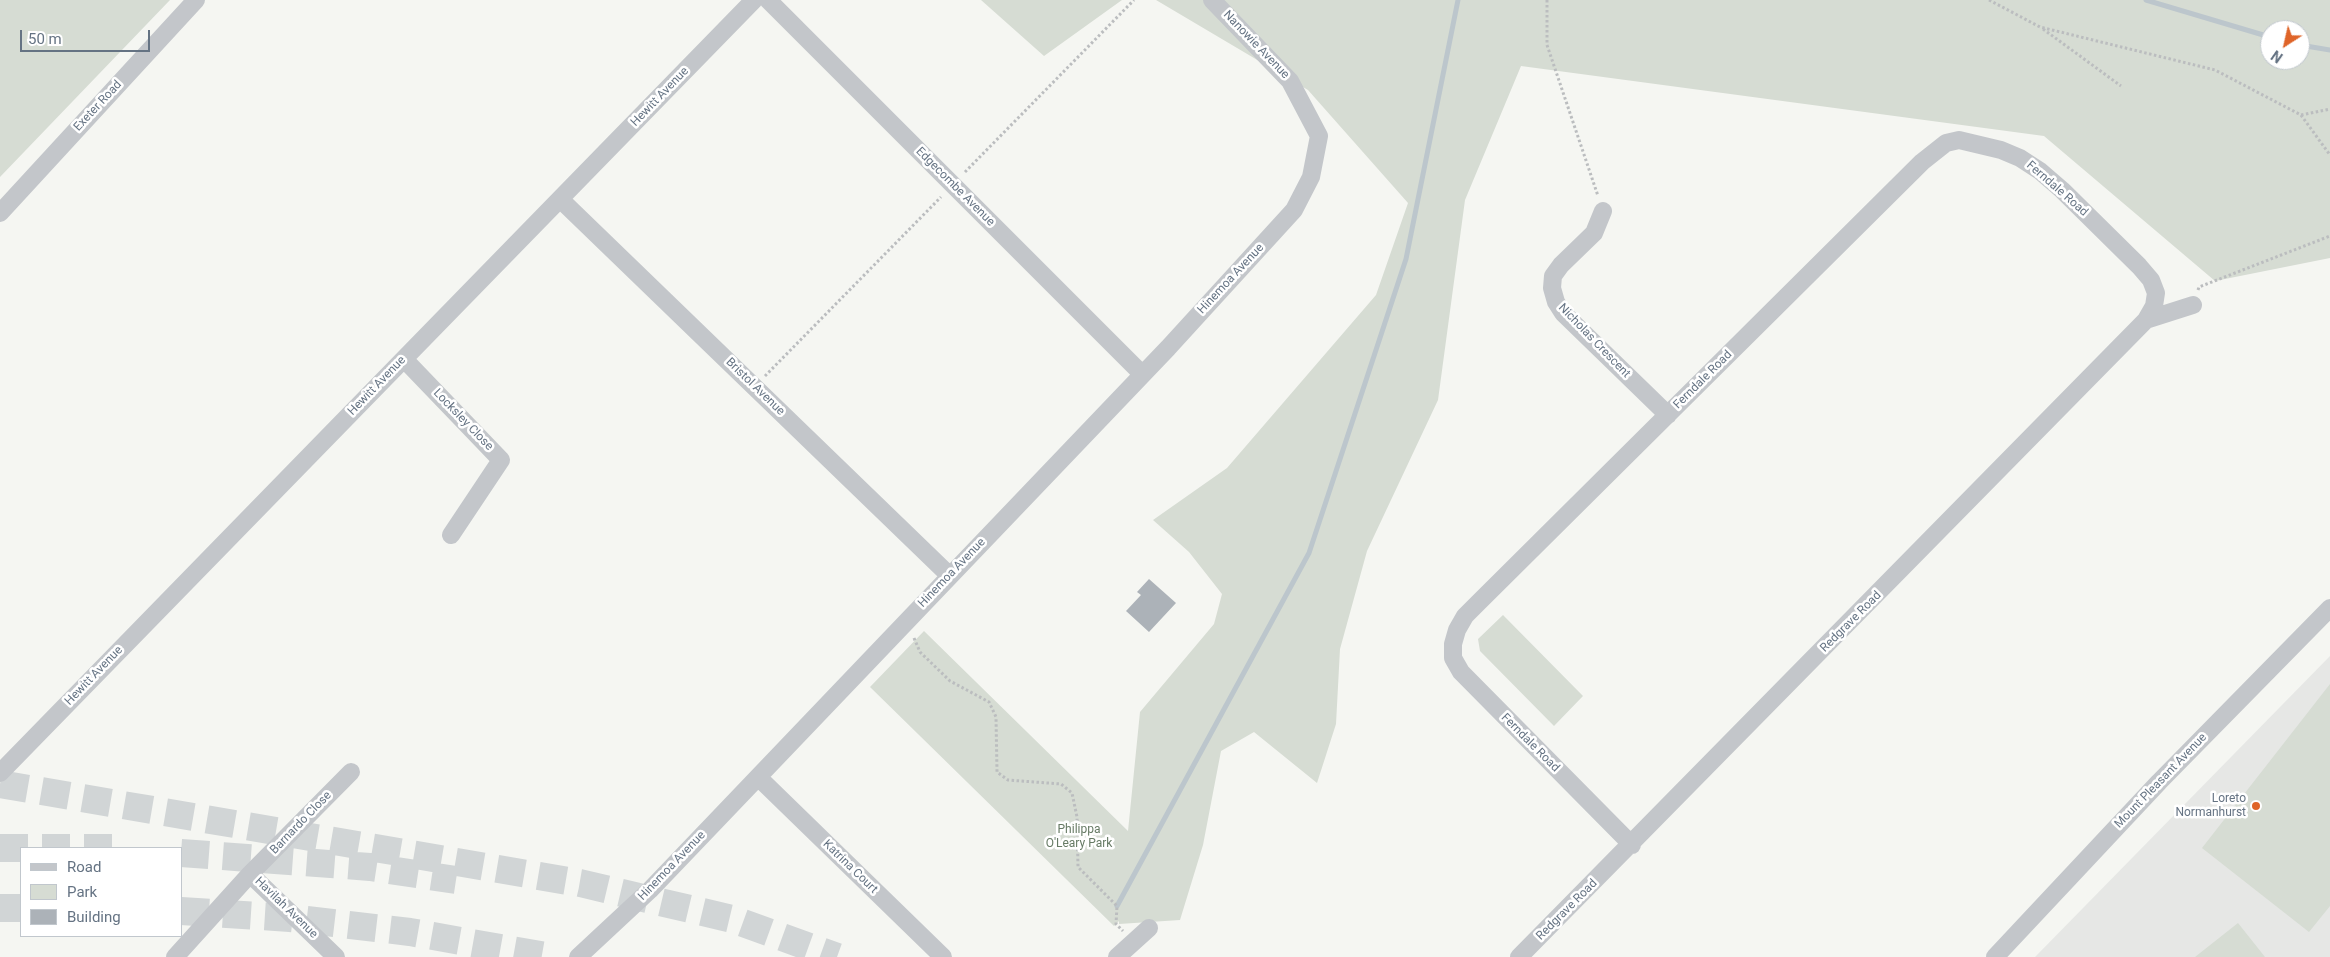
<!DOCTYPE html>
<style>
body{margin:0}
#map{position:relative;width:2330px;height:957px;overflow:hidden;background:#f5f6f2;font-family:Roboto,sans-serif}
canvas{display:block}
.legend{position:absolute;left:20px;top:847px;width:162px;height:90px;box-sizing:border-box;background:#fff;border:1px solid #c1c7cd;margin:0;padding:6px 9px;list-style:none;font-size:15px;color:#657383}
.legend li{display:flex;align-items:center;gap:10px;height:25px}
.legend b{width:25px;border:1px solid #c1c7cd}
.north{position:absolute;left:2260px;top:20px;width:50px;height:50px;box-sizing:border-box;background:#fff;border:1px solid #c1c7cd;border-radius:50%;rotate:215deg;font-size:14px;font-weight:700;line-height:20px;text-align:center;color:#657383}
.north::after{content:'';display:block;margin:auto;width:18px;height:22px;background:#df6428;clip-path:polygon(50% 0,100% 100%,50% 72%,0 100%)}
.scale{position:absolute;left:20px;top:30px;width:130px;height:22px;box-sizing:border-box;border:2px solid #657383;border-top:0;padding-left:6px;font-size:15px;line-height:18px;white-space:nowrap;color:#657383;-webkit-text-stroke:4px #fff;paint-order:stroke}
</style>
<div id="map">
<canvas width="2330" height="957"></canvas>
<ul class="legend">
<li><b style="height:6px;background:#c3c6ca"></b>Road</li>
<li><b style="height:14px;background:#d6dcd3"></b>Park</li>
<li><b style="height:14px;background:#acb2b8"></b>Building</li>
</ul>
<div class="north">N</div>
<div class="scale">50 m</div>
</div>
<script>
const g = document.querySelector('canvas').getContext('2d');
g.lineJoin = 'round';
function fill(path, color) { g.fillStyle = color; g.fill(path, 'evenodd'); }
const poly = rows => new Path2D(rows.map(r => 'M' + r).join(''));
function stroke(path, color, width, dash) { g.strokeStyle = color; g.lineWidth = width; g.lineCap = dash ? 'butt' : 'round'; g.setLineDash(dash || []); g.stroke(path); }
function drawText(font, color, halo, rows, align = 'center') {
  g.font = font + ' Roboto,sans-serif'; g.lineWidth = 5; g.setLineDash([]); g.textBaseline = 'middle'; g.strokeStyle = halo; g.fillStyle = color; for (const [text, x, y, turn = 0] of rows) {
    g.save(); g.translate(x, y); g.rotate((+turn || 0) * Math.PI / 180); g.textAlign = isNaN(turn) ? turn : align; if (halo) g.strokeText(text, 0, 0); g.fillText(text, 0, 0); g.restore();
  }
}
const built = poly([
 [2330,656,2330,957,2035,957]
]);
const green = poly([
 [0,0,170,0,0,177],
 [981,0,1122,0,1044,56],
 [1156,0,2330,0,2330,258,2215,281,2044,136,1521,66,1465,200,1438,400,1367,551,1340,649,1336,724,1317,783,1254,732,1221,751,1203,845,1180,920,1119,924,1119,921,1114,926,870,687,924,631,1128,831,1140,712,1214,624,1222,594,1189,552,1153,520,1227,468,1376,295,1408,203,1308,90],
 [2270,30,2300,30,2300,60,2270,60],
 [1503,615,1583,696,1554,726,1480,651,1478,639],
 [2330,684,2330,906,2309,932,2202,848],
 [2238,923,2265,957,2195,957]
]);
const stream = poly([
 [2146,0,2270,37],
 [2300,45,2330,50],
 [1117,906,1309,553,1406,259,1458,0]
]);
const building = poly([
 [1149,579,1176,603,1149,632,1126,611,1141,595,1137,592]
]);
const motorwayTunnel = poly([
 [0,784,580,883,732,919,837,957],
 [0,848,119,848],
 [181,853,370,867,456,880],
 [0,908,21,908],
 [181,911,290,918,410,932,551,957]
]);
const path = poly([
 [1547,0,1547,45,1598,196],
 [1989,0,2040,27,2215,70,2301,115,2330,109],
 [2043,29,2121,86],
 [2301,115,2330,155],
 [965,172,1134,0],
 [2198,290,2199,287,2330,236],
 [765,376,941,197],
 [914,638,920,652,950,681,989,702,996,717,997,772,1008,780,1061,784,1072,793,1077,817,1078,867,1117,906,1116,924,1123,931]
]);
const minor = poly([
 [768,0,1142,374],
 [560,199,950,576],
 [1603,211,1594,233,1561,265,1553,276,1552,288,1556,302,1563,313,1668,415],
 [0,213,196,0],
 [404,359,501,460,451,535],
 [0,773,754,0],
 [758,777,943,957],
 [1632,845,1461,672,1453,658,1453,644,1457,630,1465,616,1478,603,1922,162,1946,143,1959,140,2001,150,2020,158,2040,171,2062,190,2139,266,2151,280,2156,293,2154,306,2146,320],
 [250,874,351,772],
 [175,957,250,874,336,957],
 [578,957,650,890,758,777,1168,348,1294,210,1311,177,1319,136,1290,81,1212,0],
 [1117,957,1149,928],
 [1519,957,2146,320,2193,305],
 [1995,957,2159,782,2330,608]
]);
const markers = [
 [2256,806,5,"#df6428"]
];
const streetNames = [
 ["Nanowie Avenue",1256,45,46],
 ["Hewitt Avenue",660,97,-46],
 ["Exeter Road",98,106,-47],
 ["Edgecombe Avenue",955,187,45],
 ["Ferndale Road",2057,189,41],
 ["Hinemoa Avenue",1231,279,-47],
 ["Nicholas Crescent",1594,341,46],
 ["Ferndale Road",1703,380,-45],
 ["Hewitt Avenue",377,386,-46],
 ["Bristol Avenue",755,387,44],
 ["Locksley Close",463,420,46],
 ["Hinemoa Avenue",952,573,-46],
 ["Redgrave Road",1851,622,-45],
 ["Hewitt Avenue",94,676,-46],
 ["Ferndale Road",1530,743,45],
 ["Mount Pleasant Avenue",2161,781,-46],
 ["Barnardo Close",301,823,-46],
 ["Hinemoa Avenue",672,866,-46],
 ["Katrina Court",850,867,44],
 ["Havilah Avenue",286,908,44],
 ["Redgrave Road",1567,910,-45]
];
const poiNames = [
 ["Loreto",2246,799],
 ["Normanhurst",2246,813]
];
const parkNames = [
 ["Philippa",1079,830],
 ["O'Leary Park",1079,844]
];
fill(built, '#e6e7e5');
fill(green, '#d6dcd3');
stroke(stream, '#bcc6cc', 5);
fill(building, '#acb2b8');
stroke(motorwayTunnel, '#d1d5d6', 28, [28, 14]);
stroke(path, '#bbbdbf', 3, [2.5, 2.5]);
stroke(minor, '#c3c6ca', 18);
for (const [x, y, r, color] of markers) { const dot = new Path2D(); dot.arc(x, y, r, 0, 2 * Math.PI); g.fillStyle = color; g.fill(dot); stroke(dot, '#fff', 2); }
drawText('12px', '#657383', '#fff', streetNames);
drawText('12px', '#657383', '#fff', poiNames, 'right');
drawText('12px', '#667a64', '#fff', parkNames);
</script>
